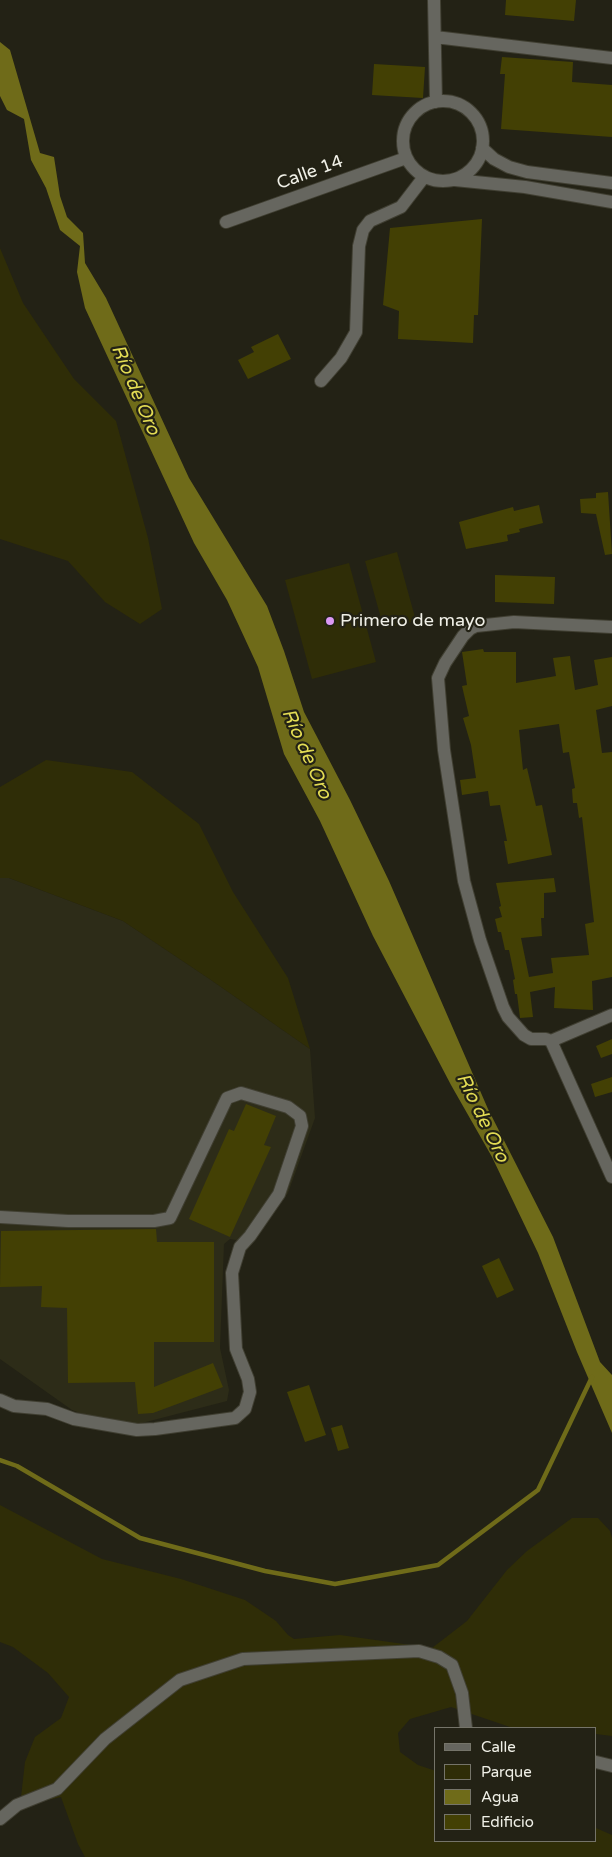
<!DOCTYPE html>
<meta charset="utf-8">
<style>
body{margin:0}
#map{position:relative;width:612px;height:1857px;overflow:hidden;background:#232215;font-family:"Varela Round",sans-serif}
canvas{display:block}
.legend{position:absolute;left:434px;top:1727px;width:162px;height:115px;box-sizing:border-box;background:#232215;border:1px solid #757469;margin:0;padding:6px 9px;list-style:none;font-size:15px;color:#f0f0e7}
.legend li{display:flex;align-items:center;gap:10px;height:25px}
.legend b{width:25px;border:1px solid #757469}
</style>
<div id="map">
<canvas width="612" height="1857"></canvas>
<ul class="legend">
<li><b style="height:6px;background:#66665f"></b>Calle</li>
<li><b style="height:14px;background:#2f2d07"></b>Parque</li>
<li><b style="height:14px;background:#6f6b19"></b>Agua</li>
<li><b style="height:14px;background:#434004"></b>Edificio</li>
</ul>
</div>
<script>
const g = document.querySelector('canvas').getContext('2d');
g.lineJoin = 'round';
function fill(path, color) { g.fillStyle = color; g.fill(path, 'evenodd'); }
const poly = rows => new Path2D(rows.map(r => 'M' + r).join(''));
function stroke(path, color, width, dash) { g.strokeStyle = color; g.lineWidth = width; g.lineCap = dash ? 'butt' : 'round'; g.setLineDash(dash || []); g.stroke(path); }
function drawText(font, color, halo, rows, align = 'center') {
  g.font = font + ' "Varela Round",sans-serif'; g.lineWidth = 4.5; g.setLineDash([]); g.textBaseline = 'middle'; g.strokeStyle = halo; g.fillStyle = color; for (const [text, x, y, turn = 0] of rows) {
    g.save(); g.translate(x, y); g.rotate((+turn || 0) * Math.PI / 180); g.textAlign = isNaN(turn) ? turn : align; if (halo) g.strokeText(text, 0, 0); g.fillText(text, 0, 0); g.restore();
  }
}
const built = poly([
 [0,878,9,878,123,921,211,980,310,1049,315,1118,288,1193,255,1240,248,1242,230,1239,224,1244,220,1348,229,1390,227,1401,142,1423,117,1423,96,1419,72,1410,0,1359]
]);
const green = poly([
 [0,248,23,303,74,379,116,421,148,538,162,609,140,624,105,602,68,561,0,539],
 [397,552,416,621,384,629,365,561],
 [349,563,376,662,312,679,285,580],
 [46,760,132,772,199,824,233,892,288,978,310,1049,211,980,123,921,9,878,0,878,0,787],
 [0,1505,102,1559,181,1579,245,1600,276,1621,288,1635,294,1639,340,1635,432,1648,467,1621,507,1570,527,1551,572,1518,598,1518,610,1531,612,1538,612,1736,596,1734,596,1728,513,1728,451,1707,410,1719,398,1733,400,1752,418,1765,436,1771,436,1841,596,1841,596,1828,612,1835,612,1857,85,1857,78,1844,61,1797,20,1806,25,1762,35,1737,61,1718,69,1697,48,1673,13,1647,0,1642]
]);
const water = poly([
 [0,42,10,50,40,153,54,157,60,196,67,217,83,233,85,263,106,298,189,478,267,606,284,651,304,712,350,800,389,881,488,1109,553,1237,600,1362,612,1375,612,1433,577,1352,538,1253,492,1157,451,1085,373,936,320,821,284,754,258,667,227,600,194,543,85,308,77,272,80,246,60,230,46,188,31,160,24,119,7,110,0,96]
]);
const stream = poly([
 [0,1460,17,1466,140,1538,265,1571,335,1584,438,1565,538,1490,592,1377]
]);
const building = poly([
 [506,0,576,0,574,21,505,15],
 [502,57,573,62,572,82,612,85,612,137,501,129,505,74,500,74],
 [374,64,425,67,423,98,372,95],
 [482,219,478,315,474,315,473,343,398,339,399,311,383,305,390,228],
 [278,334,291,359,248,379,238,360,254,352,251,347],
 [608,492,612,554,605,555,596,514,581,513,580,499,596,498,596,493],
 [539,505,543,523,519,529,520,532,507,535,508,541,466,549,459,522,513,507,514,511],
 [495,575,555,577,554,604,495,602],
 [483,649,484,652,516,652,516,683,556,676,553,658,570,656,575,690,598,685,594,660,612,657,612,706,596,710,602,753,612,752,612,977,592,981,593,1010,554,1008,555,987,530,992,533,1017,520,1018,517,994,515,994,513,980,515,979,509,950,505,950,501,932,498,932,495,919,502,917,499,907,501,906,496,883,554,878,556,892,544,893,544,918,541,918,542,936,521,938,529,977,553,973,551,958,589,955,585,924,594,922,582,817,579,818,577,803,573,803,572,789,575,788,569,752,563,753,559,724,519,730,523,770,527,768,536,806,542,805,552,855,508,864,504,841,507,841,500,805,490,806,488,791,462,795,460,780,476,778,471,745,463,718,469,716,462,686,467,685,462,652],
 [612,1039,612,1054,601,1058,596,1046],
 [612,1077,612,1092,595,1097,591,1084],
 [246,1104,276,1116,264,1145,271,1147,230,1237,189,1219,229,1129,234,1131],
 [156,1229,157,1242,214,1242,214,1342,154,1342,154,1387,213,1363,223,1387,153,1413,138,1414,135,1382,68,1383,67,1308,41,1307,42,1286,0,1287,1,1231],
 [499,1258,514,1290,497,1298,482,1266],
 [309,1385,326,1435,305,1442,287,1392],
 [342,1425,349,1448,338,1451,331,1428]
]);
const minor = poly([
 [434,0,436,102],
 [435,37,612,58],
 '403 141a40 40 0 1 1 80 0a40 40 0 1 1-80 0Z',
 [482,148,494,159,509,167,527,172,612,183],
 [455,180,525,187,612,202],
 [226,222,406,158],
 [321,381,341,358,356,332,359,246,363,230,370,221,401,207,424,177],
 [551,1041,546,1039,531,1039,524,1035,508,1017,503,1007,480,940,464,881,444,750,438,678,445,663,463,636,470,629,476,626,514,622,612,627],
 [551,1041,612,1177],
 [551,1041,612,1015],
 [0,1217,68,1221,154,1221,170,1218,227,1098,241,1093,288,1107,300,1116,302,1126,279,1194,250,1236,240,1247,232,1273,236,1349,248,1379,250,1392,245,1409,235,1418,155,1429,137,1430,74,1419,47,1409,14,1406,0,1400],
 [596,1762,612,1766],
 [0,1819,17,1805,57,1789,105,1739,180,1680,243,1659,419,1651,439,1657,452,1665,462,1693,466,1728]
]);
const markers = [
 [330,621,5,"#dc99f5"]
];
const streetNames = [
 ["Calle 14",310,173,-20]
];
const poiNames = [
 ["Primero de mayo",340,621]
];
const waterNames = [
 ["Río de Oro",135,390,67],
 ["Río de Oro",306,754,66],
 ["Río de Oro",482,1118,64]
];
fill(built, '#2d2c18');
fill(green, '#2f2d07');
fill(water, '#6f6b19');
stroke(stream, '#6f6b19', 4.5);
fill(building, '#434004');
stroke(minor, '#403f32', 14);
stroke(minor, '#66665f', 12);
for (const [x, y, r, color] of markers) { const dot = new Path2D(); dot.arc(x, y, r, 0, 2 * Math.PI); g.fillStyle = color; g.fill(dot); stroke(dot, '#232215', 2); }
drawText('18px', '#f0f0e7', '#232215', streetNames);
drawText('18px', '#f0f0e7', '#232215', poiNames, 'left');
drawText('italic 19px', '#e3dc54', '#232215', waterNames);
</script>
